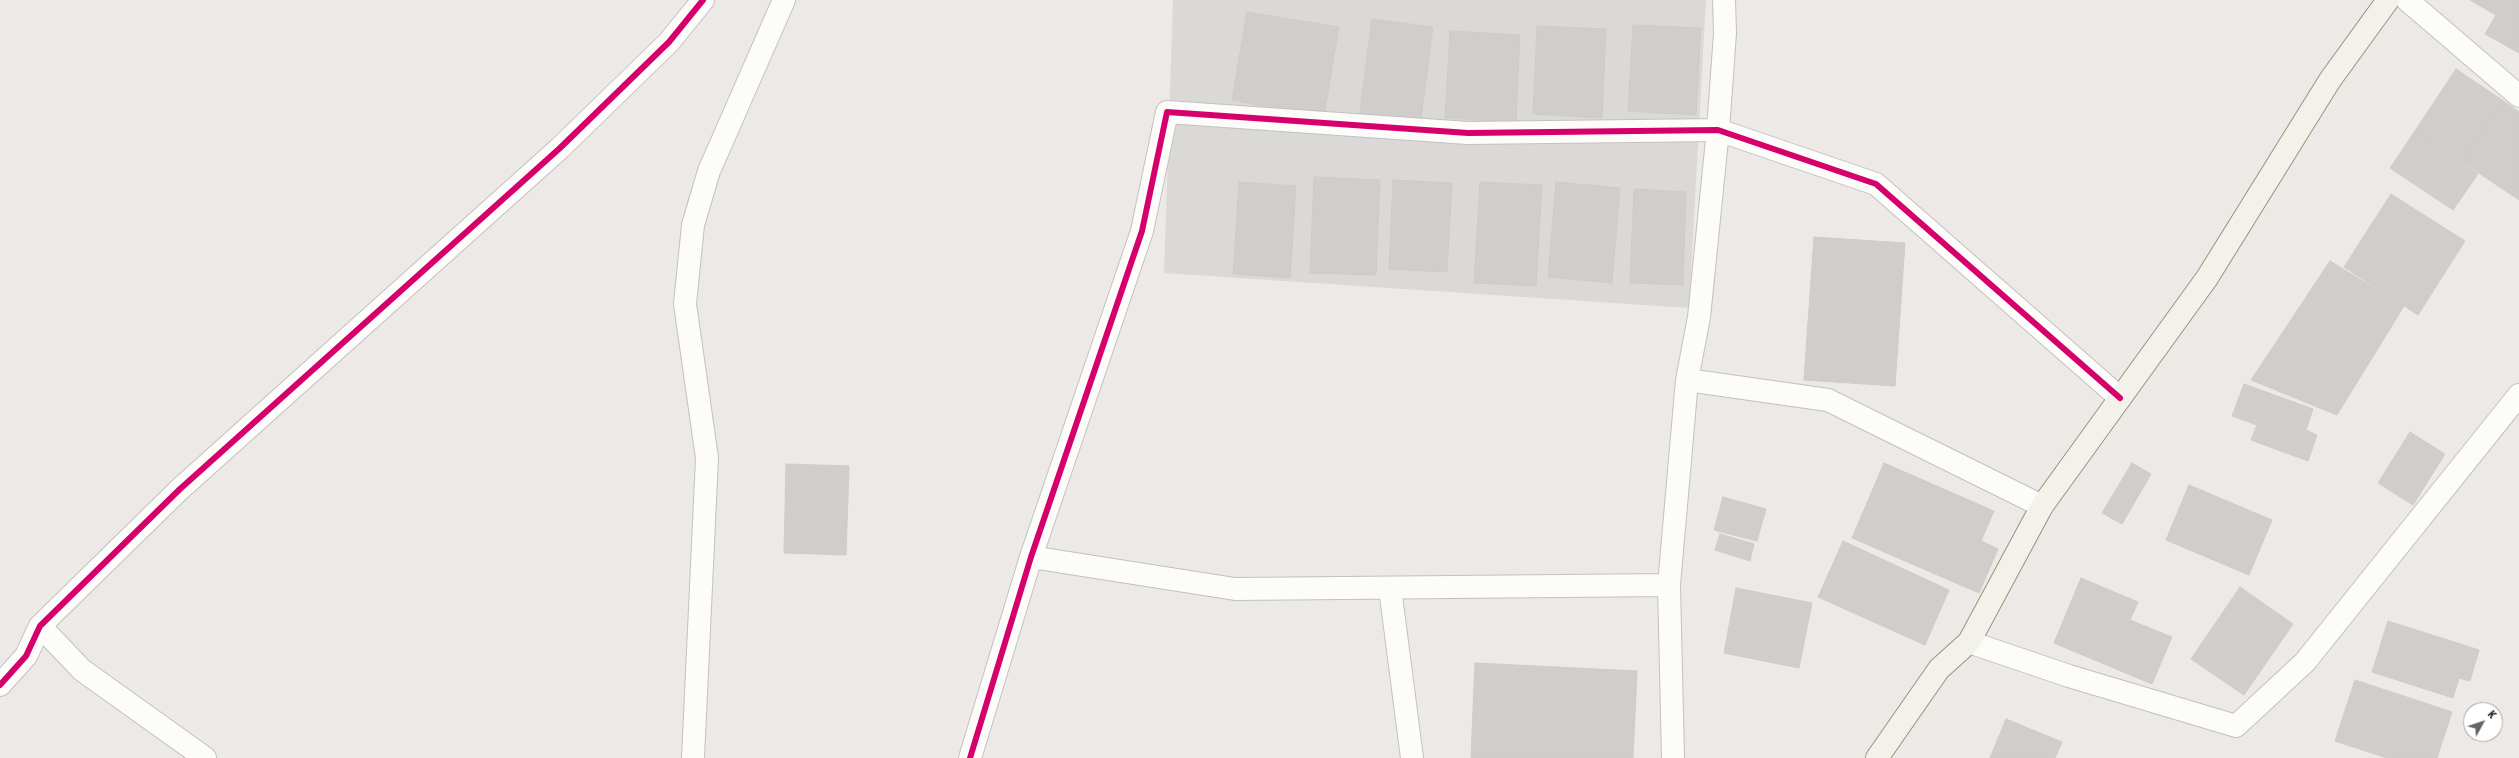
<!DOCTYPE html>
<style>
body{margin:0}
#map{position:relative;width:2519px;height:758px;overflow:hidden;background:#ece9e6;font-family:"Roboto Condensed",sans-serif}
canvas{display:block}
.north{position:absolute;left:2463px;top:702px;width:40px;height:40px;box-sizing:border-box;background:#fff;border:1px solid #a5a5a5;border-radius:50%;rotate:50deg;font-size:11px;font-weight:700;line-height:16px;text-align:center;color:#1d1d1d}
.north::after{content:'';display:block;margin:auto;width:14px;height:18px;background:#656463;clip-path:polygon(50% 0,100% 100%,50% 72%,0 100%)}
</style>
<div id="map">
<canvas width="2519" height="758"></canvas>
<div class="north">K</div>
</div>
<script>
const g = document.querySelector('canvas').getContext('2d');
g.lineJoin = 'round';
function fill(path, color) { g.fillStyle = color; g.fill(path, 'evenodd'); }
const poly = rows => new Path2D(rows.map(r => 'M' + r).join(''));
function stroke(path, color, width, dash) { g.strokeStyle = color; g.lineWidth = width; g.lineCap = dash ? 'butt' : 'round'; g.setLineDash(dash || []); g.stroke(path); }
const residential = poly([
 [1173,0,1706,0,1689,308,1164,273]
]);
const building = poly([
 [2470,0,2519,0,2519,53,2485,34,2496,15,2470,0],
 [1247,12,1339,27,1324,117,1232,100,1247,12],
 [1372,19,1433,27,1420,126,1359,118,1372,19],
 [1633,25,1701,28,1696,115,1628,111,1633,25],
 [1537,26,1606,29,1602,118,1533,114,1537,26],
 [1450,31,1520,35,1516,122,1445,118,1450,31],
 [2456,69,2502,100,2461,161,2415,131,2456,69],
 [2502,100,2519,112,2519,200,2461,161,2502,100],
 [2415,131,2478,174,2453,210,2390,168,2415,131],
 [1314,177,1380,180,1376,275,1310,273,1314,177],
 [1393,180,1452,183,1447,272,1389,269,1393,180],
 [1239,182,1296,186,1290,278,1233,274,1239,182],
 [1480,182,1542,185,1536,286,1474,283,1480,182],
 [1556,182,1620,188,1612,283,1548,277,1556,182],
 [1634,189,1686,192,1683,285,1630,283,1634,189],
 [2391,194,2465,241,2418,315,2344,267,2391,194],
 [1814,237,1905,243,1895,386,1804,380,1814,237],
 [2330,261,2404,306,2337,415,2251,380,2330,261],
 [2244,384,2313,409,2306,430,2317,435,2308,461,2251,440,2257,425,2232,416,2244,384],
 [2410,432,2445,454,2413,505,2378,483,2410,432],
 [1884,463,1994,511,1981,541,1998,549,1979,593,1852,538,1884,463],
 [2132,463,2151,474,2122,524,2102,513,2132,463],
 [786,464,849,466,846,555,784,553,786,464],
 [2189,485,2272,520,2249,575,2166,540,2189,485],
 [1723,497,1766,509,1757,541,1714,530,1723,497],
 [1720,534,1754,544,1750,561,1715,550,1720,534],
 [1843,541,1949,590,1925,645,1818,597,1843,541],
 [2081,578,2138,602,2130,620,2172,637,2152,684,2054,643,2081,578],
 [2240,587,2293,624,2244,695,2191,659,2240,587],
 [1736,588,1812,603,1799,668,1724,653,1736,588],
 [2388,621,2479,650,2470,681,2459,678,2453,698,2372,672,2388,621],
 [1475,663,1637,671,1633,758,1471,758,1475,663],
 [2355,680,2452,712,2437,758,2387,758,2335,741,2355,680],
 [2006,719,2062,742,2055,758,1990,758,2006,719]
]);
const street = poly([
 [2407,0,2519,96],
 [1687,380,1828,400,2042,506],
 [1031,557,1235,589,1669,585],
 [1390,588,1412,758],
 [40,626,82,670,205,758],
 [1969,642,2069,676,2236,726,2305,662,2519,395],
 [0,685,26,656,40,626,180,489,560,148,669,42,703,0],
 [693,758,707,458,685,304,693,225,709,171,784,0],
 [970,758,1031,557,1142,231,1167,112,1468,133,1718,130,1876,184,2120,398],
 [1673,758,1669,585,1687,380,1699,317,1718,130,1725,33,1724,0]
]);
const secondary = poly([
 [1877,758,1939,669,1969,642,2042,506,2207,278,2330,80,2388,0]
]);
const cycleway = poly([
 [0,685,26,656,40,626,180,489,560,148,669,42,703,0],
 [970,758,1031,557,1142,231,1167,112,1468,133,1718,130,1876,184,2120,398]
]);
fill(residential, '#dbd9d7');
fill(building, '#d0cdcb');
stroke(building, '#cfcbc8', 1);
stroke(street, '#c3c1c0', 24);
stroke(secondary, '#95947f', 24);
stroke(street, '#fcfcfb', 22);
stroke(secondary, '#f3f2ea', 22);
stroke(cycleway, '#d6006c', 6);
</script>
